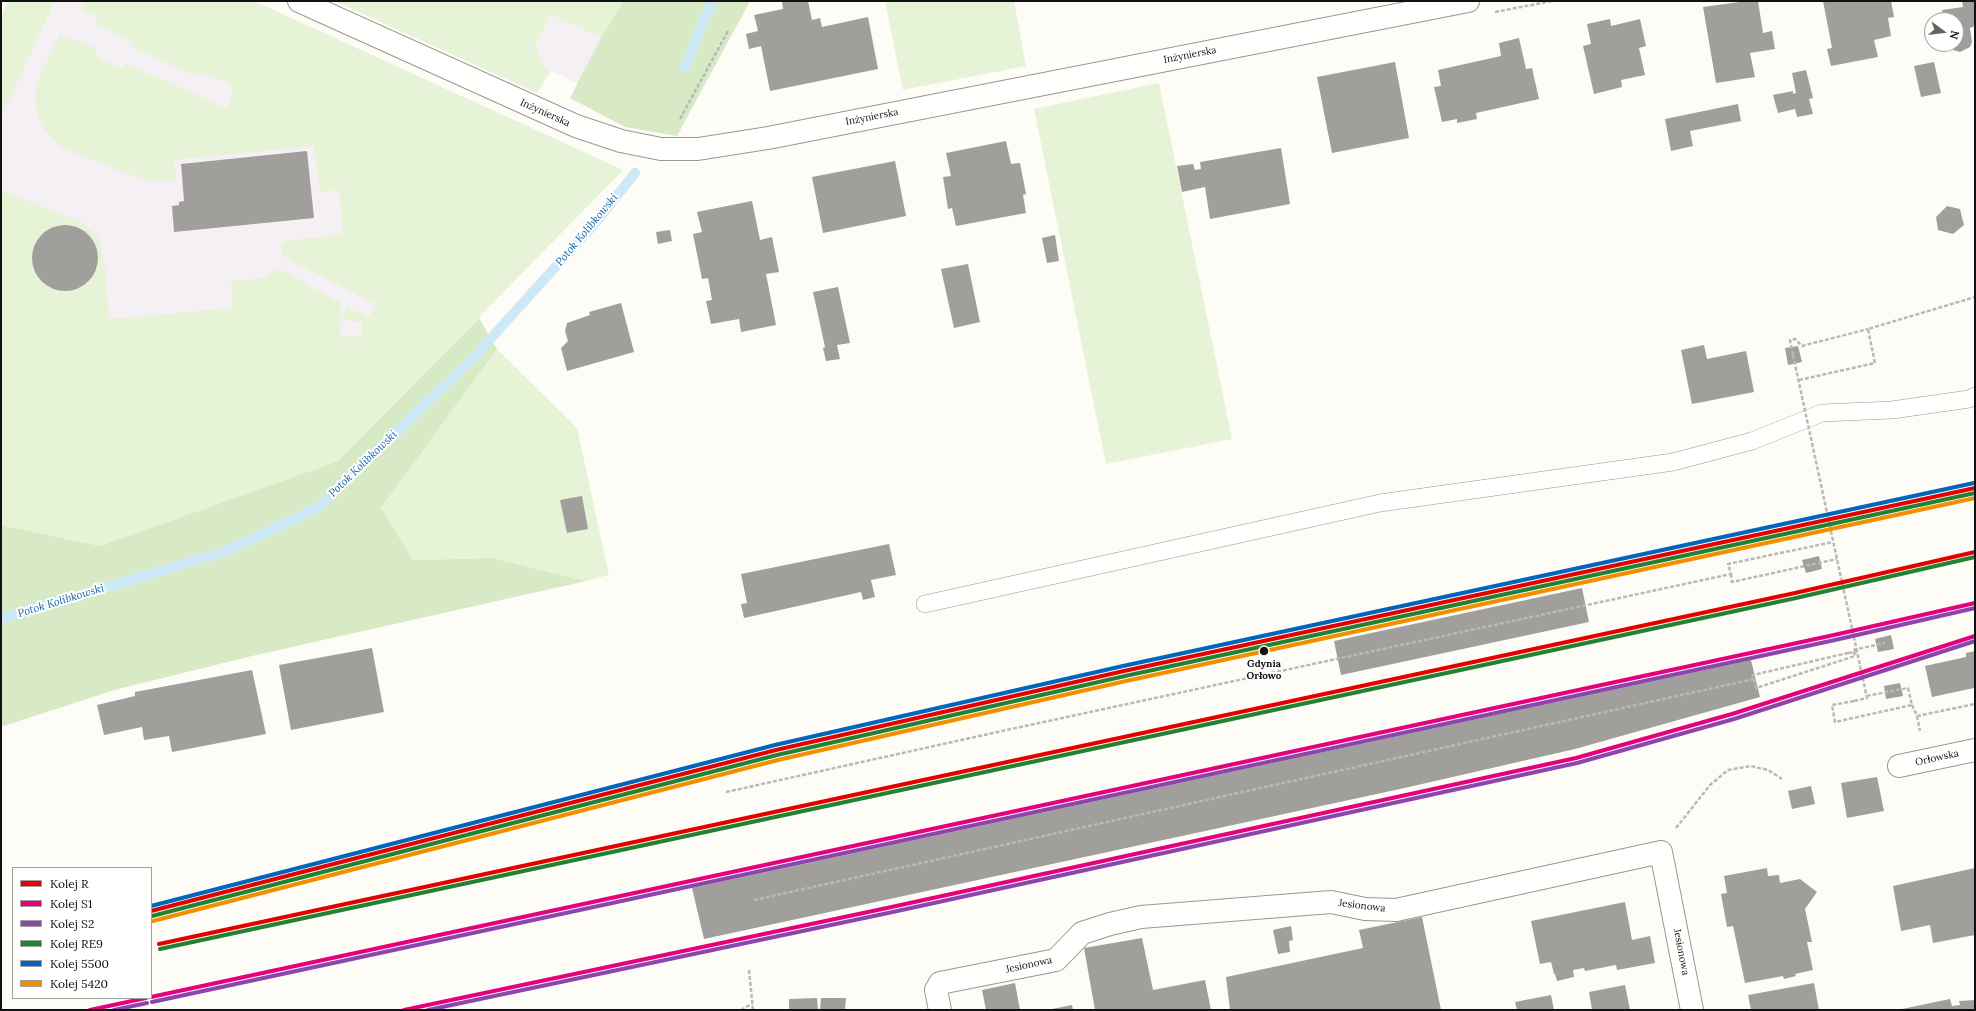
<!DOCTYPE html>
<meta charset="utf-8">
<style>
body{margin:0}
#map{position:relative;width:1976px;height:1011px;overflow:hidden;background:#fdfcf7;font-family:Lora,serif}
canvas{display:block}
.frame{position:absolute;inset:0;border:2px solid #111;pointer-events:none}
.legend{position:absolute;left:12px;top:867px;width:140px;height:132px;box-sizing:border-box;background:#fff;border:1px solid #a0a0a0;margin:0;padding:5px 7px;list-style:none;font-size:12px;color:#111}
.legend li{display:flex;align-items:center;gap:8px;height:20px}
.legend b{width:20px;border:1px solid #a0a0a0}
.north{position:absolute;left:1924px;top:12px;width:40px;height:40px;box-sizing:border-box;background:#fff;border:1px solid #a0a0a0;border-radius:50%;rotate:105deg;font-size:11px;font-weight:700;line-height:16px;text-align:center;color:#111}
.north::after{content:'';display:block;margin:auto;width:14px;height:18px;background:#646362;clip-path:polygon(50% 0,100% 100%,50% 72%,0 100%)}
</style>
<div id="map">
<canvas width="1976" height="1011"></canvas>
<div class="frame"></div>
<ul class="legend">
<li><b style="height:5px;background:#e50000"></b>Kolej R</li>
<li><b style="height:5px;background:#e5007d"></b>Kolej S1</li>
<li><b style="height:5px;background:#8e44ad"></b>Kolej S2</li>
<li><b style="height:5px;background:#238132"></b>Kolej RE9</li>
<li><b style="height:5px;background:#0065bd"></b>Kolej 5500</li>
<li><b style="height:5px;background:#f38e01"></b>Kolej 5420</li>
</ul>
<div class="north">N</div>
</div>
<script>
const g = document.querySelector('canvas').getContext('2d');
g.lineJoin = 'round';
function fill(path, color) { g.fillStyle = color; g.fill(path, 'evenodd'); }
const poly = rows => new Path2D(rows.map(r => 'M' + r).join(''));
function stroke(path, color, width, dash) { g.strokeStyle = color; g.lineWidth = width; g.lineCap = dash ? 'butt' : 'round'; g.setLineDash(dash || []); g.stroke(path); }
function drawText(font, color, halo, rows, align = 'center') {
  g.font = font + ' Lora,serif'; g.lineWidth = 4; g.setLineDash([]); g.textBaseline = 'middle'; g.strokeStyle = halo; g.fillStyle = color; for (const [text, x, y, turn = 0] of rows) {
    g.save(); g.translate(x, y); g.rotate((+turn || 0) * Math.PI / 180); g.textAlign = isNaN(turn) ? turn : align; if (halo) g.strokeText(text, 0, 0); g.fillText(text, 0, 0); g.restore();
  }
}
const industrial = poly([
 [8,1,254,1,623,170,338,461,1,525,1,17],
 [551,14,601,38,579,84,545,68,535,48]
]);
const green = poly([
 [8,1,55,1,1,117,1,17],
 [88,1,254,1,623,170,338,461,100,546,1,525,1,190,81,222,98,237,105,268,109,319,233,308,231,281,264,278,273,271,284,271,341,303,339,310,341,313,340,336,362,337,362,322,344,320,344,313,348,307,368,318,376,305,283,256,280,249,284,241,343,235,339,190,320,192,314,146,174,160,176,180,147,181,60,147,45,130,39,119,36,108,36,85,60,34,97,49,95,55,99,59,122,69,125,63,227,108,233,95,229,83,202,72,199,77,132,48,134,43,95,24,98,18,80,9],
 [334,1,623,1,601,38,551,14,535,47,545,68,551,71,537,93],
 [885,1,1014,1,1026,66,903,90],
 [1159,83,1232,439,1106,464,1034,109],
 [497,349,577,428,609,575,586,581,492,558,413,560,381,508]
]);
const forest = poly([
 [623,1,750,1,677,136,625,127,570,98,601,38],
 [479,318,497,349,381,508,413,560,492,558,586,581,252,656,114,690,1,727,1,525,100,546,338,461]
]);
const stream = poly([
 [685,67,712,1],
 [1,619,227,551,319,507,473,358,597,221,635,173]
]);
const building = poly([
 [786,1,808,1,812,20,820,18,822,27,868,17,878,69,770,91,761,46,749,49,746,34,758,31,754,15,783,9,782,2],
 [1747,1,1758,1,1763,33,1772,31,1775,49,1750,53,1755,77,1716,83,1703,7],
 [1823,1,1891,1,1894,17,1888,18,1891,36,1874,40,1878,57,1831,66,1827,49,1832,48],
 [1962,1,1975,1,1975,26,1970,28,1972,42,1970,47,1960,52,1953,50,1949,44,1956,44,1956,20,1944,20,1942,10,1963,7],
 [1610,19,1611,26,1640,19,1646,46,1639,48,1645,75,1621,80,1622,87,1594,94,1583,46,1591,44,1587,24],
 [1519,38,1526,69,1532,68,1539,99,1476,113,1477,119,1457,123,1457,119,1442,122,1434,87,1441,86,1438,70,1501,56,1499,43],
 [1395,62,1409,138,1332,153,1317,77],
 [1934,62,1941,93,1921,97,1914,66],
 [1806,70,1813,98,1809,99,1813,114,1797,117,1795,109,1778,113,1773,95,1793,91,1793,94,1796,93,1792,73],
 [1738,104,1741,121,1690,131,1693,146,1671,151,1665,119],
 [1006,141,1011,164,1020,163,1026,194,1023,195,1026,213,956,226,952,208,948,209,943,177,951,176,946,153],
 [1281,148,1290,204,1210,219,1205,187,1182,192,1177,166,1193,164,1195,170,1201,169,1200,162],
 [307,151,314,218,174,232,172,206,179,205,179,202,184,201,181,164],
 [895,161,906,216,823,233,812,177],
 [752,201,760,240,772,237,779,272,766,274,776,325,741,332,739,319,711,324,706,301,712,300,708,278,702,279,693,234,702,232,697,212],
 [1947,206,1960,209,1964,225,1953,234,1938,230,1936,217],
 '32 258a33 33 0 1 1 66 0a33 33 0 1 1-66 0Z',
 [670,230,672,241,658,244,656,232],
 [1055,235,1059,261,1047,263,1042,238],
 [968,264,980,322,954,328,941,269],
 [838,287,850,343,837,345,840,359,826,361,823,348,825,347,813,292],
 [621,303,634,352,567,371,561,348,568,341,565,331,567,323,590,315,589,312],
 [1704,345,1707,359,1746,351,1754,392,1692,404,1681,350],
 [1798,346,1802,362,1788,365,1785,348],
 [582,496,588,529,567,533,560,500],
 [889,544,896,575,871,580,875,597,863,600,861,592,744,618,741,604,747,603,741,574],
 [1819,556,1822,569,1806,573,1802,560],
 [1582,588,1589,622,1341,675,1334,641],
 [1891,635,1894,649,1878,652,1875,639],
 [372,648,384,712,291,730,279,665],
 [1975,651,1974,688,1932,697,1925,666,1966,657,1966,653],
 [1751,660,1760,697,1575,749,1400,789,704,939,692,888],
 [252,670,266,734,172,752,169,736,144,740,142,727,104,735,97,705,135,696,135,692],
 [1900,683,1903,696,1886,699,1884,686],
 [1877,777,1884,811,1847,818,1841,783],
 [1811,786,1815,804,1792,809,1788,791],
 [1767,868,1768,876,1779,875,1780,883,1800,879,1817,892,1805,909,1812,942,1807,942,1813,970,1795,974,1796,976,1784,979,1783,976,1745,983,1733,926,1727,927,1721,894,1727,893,1724,876],
 [1975,868,1975,935,1933,943,1930,925,1901,931,1893,886],
 [1625,902,1632,940,1650,936,1655,963,1617,970,1616,965,1585,971,1584,968,1573,970,1574,977,1557,981,1555,974,1554,974,1551,962,1540,964,1531,921],
 [1422,917,1441,1010,1230,1010,1226,977,1363,948,1359,930],
 [1291,926,1293,940,1289,941,1290,952,1278,954,1273,930],
 [1142,938,1153,990,1205,980,1211,1010,1095,1010,1084,948],
 [1015,983,1020,1010,986,1010,982,990],
 [1814,983,1819,1010,1751,1010,1748,995],
 [1625,985,1630,1010,1592,1010,1589,992],
 [1551,995,1554,1010,1517,1010,1515,1002],
 [817,998,818,1010,789,1010,789,999],
 [821,998,846,998,845,1010,820,1010],
 [1950,999,1952,1006,1960,1005,1959,1001,1975,1000,1975,1010,1897,1010],
 [1072,1005,1073,1010,1052,1010,1052,1009]
]);
const path = poly([
 [1495,12,1552,1],
 [680,119,728,31],
 [1793,355,1790,340,1795,339,1802,346,1868,329],
 [1799,380,1875,363,1868,329,1975,297],
 [1731,574,1732,582,1837,559],
 [1754,679,1756,688,1855,656,1853,650,1885,643],
 [1854,701,1832,705,1835,722,1912,705,1908,688,1866,696],
 [1912,705,1917,716,1975,704],
 [1917,716,1920,731],
 [726,792,1002,731,1731,574,1728,564,1833,542],
 [1676,828,1710,785,1728,770,1751,766,1768,770,1782,779],
 [754,900,1754,679,1753,675,1848,653],
 [749,970,753,1010],
 [741,1010,753,1003]
]);
const lane = poly([
 [925,604,1380,503,1673,462,1752,441,1822,413,1892,410,1969,399,1975,396]
]);
const street = poly([
 [299,1,576,126,621,141,661,149,698,149,768,138,1468,1],
 [1899,766,1975,750],
 [940,1010,936,990,940,983,1056,960,1082,933,1110,924,1141,917,1331,902,1365,909,1396,910,1661,852,1692,1010]
]);
const pathBridge = poly([
 [1793,355,1867,698,1854,701],
 [1848,653,1857,652]
]);
const rail1 = poly([
 [151,911,776,750,1124,671,1975,488],
 [159,944,1795,593,1975,552]
]);
const rail2 = poly([
 [151,997,1834,635,1975,603],
 [90,1010,146,998],
 [404,1010,887,908,1576,758,1732,714,1975,636]
]);
const rail3 = poly([
 [152,1002,1835,640,1975,608],
 [114,1010,147,1003],
 [428,1010,888,913,1577,763,1734,719,1975,641]
]);
const rail4 = poly([
 [152,916,777,755,1125,676,1975,493],
 [160,949,1796,598,1975,557]
]);
const rail5 = poly([
 [151,906,775,745,1123,666,1974,483]
]);
const rail6 = poly([
 [153,921,778,760,1126,681,1975,498]
]);
const markers = [
 [1264,651,5,"#111"]
];
const streetNames = [
 ["Inżynierska",1190,55,-11],
 ["Inżynierska",545,113,24],
 ["Inżynierska",872,117,-11],
 ["Orłowska",1937,758,-12],
 ["Jesionowa",1362,906,7],
 ["Jesionowa",1681,952,79],
 ["Jesionowa",1029,965,-12]
];
const stopNames = [
 ["Gdynia",1264,664],
 ["Orłowo",1264,676]
];
const waterNames = [
 ["Potok Kolibkowski",587,230,-50],
 ["Potok Kolibkowski",363,464,-44],
 ["Potok Kolibkowski",61,601,-17]
];
fill(industrial, '#f5f0f3');
fill(green, '#e7f3d7');
fill(forest, '#d8eac5');
stroke(stream, '#cde8f7', 10);
fill(building, '#a19f9c');
stroke(lane, '#979795', 18);
stroke(street, '#979795', 24);
stroke(path, '#b9b9b8', 2.5, [4, 2]);
stroke(lane, '#fffffe', 17);
stroke(street, '#fffffe', 22);
stroke(pathBridge, '#b9b9b8', 2.5, [4, 2]);
stroke(rail1, '#e50000', 4);
stroke(rail2, '#e5007d', 4);
stroke(rail3, '#8e44ad', 4);
stroke(rail4, '#238132', 4);
stroke(rail5, '#0065bd', 4);
stroke(rail6, '#f38e01', 4);
for (const [x, y, r, color] of markers) { const dot = new Path2D(); dot.arc(x, y, r, 0, 2 * Math.PI); g.fillStyle = color; g.fill(dot); stroke(dot, '#fff', 1.5); }
drawText('10px', '#111', '#fff', streetNames);
drawText('bold 10px', '#111', '#fff', stopNames);
drawText('italic 11px', '#1768a6', '#fff', waterNames);
</script>
